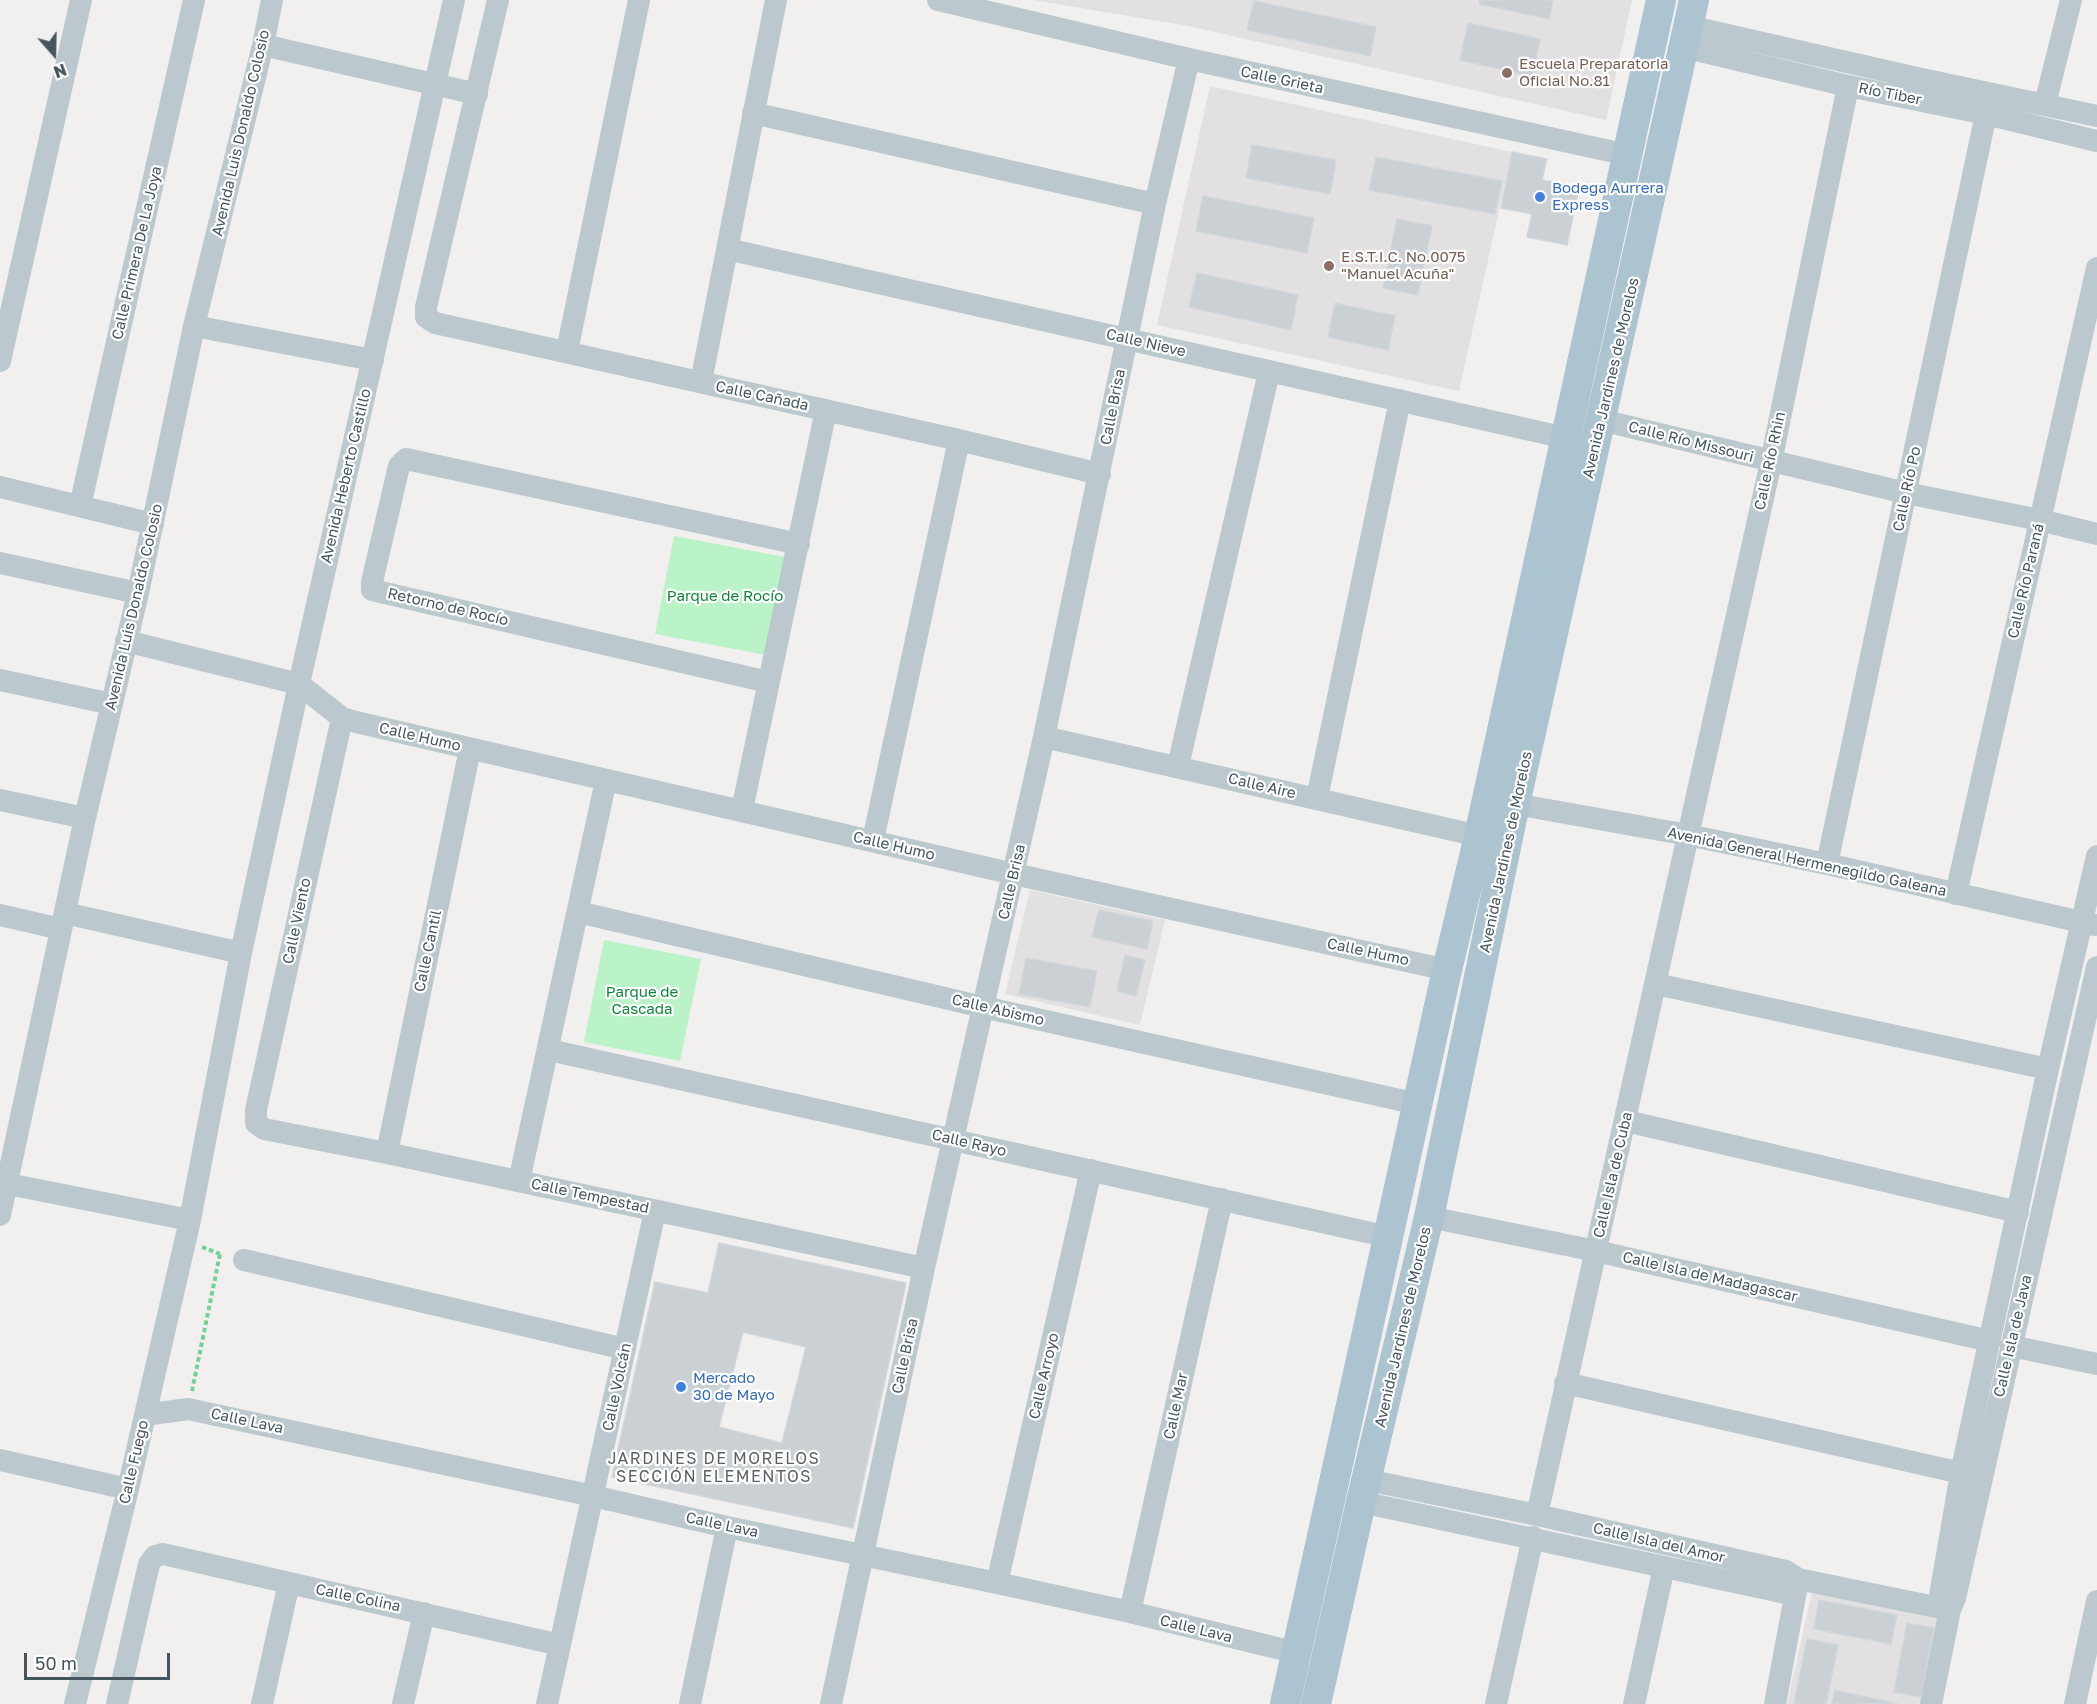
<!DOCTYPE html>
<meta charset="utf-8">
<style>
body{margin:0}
#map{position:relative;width:2097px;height:1704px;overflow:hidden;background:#f2efef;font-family:"Golos Text",sans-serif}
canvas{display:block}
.north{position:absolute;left:24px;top:24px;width:60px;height:60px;-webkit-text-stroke:4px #fff;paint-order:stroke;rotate:160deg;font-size:16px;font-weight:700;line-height:24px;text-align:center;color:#45565e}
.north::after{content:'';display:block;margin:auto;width:21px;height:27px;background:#45565e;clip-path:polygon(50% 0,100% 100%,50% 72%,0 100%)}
.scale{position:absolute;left:24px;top:1653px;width:146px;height:27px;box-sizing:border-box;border:3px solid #45565e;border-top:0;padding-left:8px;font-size:18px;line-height:21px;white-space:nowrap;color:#45565e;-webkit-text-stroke:4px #fff;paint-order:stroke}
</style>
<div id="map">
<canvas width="2097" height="1704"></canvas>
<div class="north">N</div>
<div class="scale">50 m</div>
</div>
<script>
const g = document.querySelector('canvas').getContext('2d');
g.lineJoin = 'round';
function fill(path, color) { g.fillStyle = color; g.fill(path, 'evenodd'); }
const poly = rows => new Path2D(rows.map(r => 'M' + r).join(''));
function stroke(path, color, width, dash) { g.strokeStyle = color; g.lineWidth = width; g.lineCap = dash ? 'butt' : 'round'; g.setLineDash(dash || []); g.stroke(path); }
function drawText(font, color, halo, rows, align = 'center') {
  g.font = font + ' "Golos Text",sans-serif'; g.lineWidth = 4.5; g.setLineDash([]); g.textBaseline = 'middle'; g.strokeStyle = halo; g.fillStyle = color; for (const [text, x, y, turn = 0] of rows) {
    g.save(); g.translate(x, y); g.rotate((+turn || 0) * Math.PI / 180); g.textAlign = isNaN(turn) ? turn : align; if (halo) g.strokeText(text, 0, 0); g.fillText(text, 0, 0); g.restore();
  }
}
const education = poly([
 [1034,0,1632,0,1606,120,1188,26],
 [1210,86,1512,152,1459,391,1157,325],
 [1030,890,1165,920,1140,1025,1005,994],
 [1812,1592,1942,1620,1923,1704,1787,1704]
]);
const green = poly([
 [674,536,785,557,766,655,655,634],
 [604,940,701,959,680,1061,584,1042]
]);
const building = poly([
 [1480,0,1553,0,1549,19,1479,4,1480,0],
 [1254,1,1376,27,1370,56,1247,30,1254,1],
 [1468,23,1540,39,1532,76,1460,60,1468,23],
 [1252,145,1336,160,1330,194,1246,178,1252,145],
 [1512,152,1547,159,1542,180,1579,187,1567,245,1527,237,1532,214,1501,208,1512,152],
 [1376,157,1502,181,1495,214,1369,190,1376,157],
 [1203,196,1314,218,1307,253,1196,231,1203,196],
 [1397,219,1432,226,1418,295,1383,288,1397,219],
 [1197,273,1298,295,1291,330,1189,307,1197,273],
 [1335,303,1395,316,1388,350,1328,337,1335,303],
 [1099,910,1153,921,1147,949,1092,937,1099,910],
 [1125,955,1145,960,1136,996,1117,991,1125,955],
 [1026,958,1097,971,1090,1007,1019,994,1026,958],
 [719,1243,906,1283,853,1528,612,1477,655,1282,708,1293,719,1243],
 [743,1332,806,1347,782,1443,719,1427,743,1332],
 [1819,1600,1897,1615,1891,1644,1814,1629,1819,1600],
 [1907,1623,1934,1628,1921,1697,1894,1692,1907,1623],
 [1807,1639,1838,1645,1826,1704,1794,1704,1807,1639],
 [1835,1690,1898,1704,1832,1704,1835,1690]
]);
const path = poly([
 [202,1247,220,1254],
 [192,1391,220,1254]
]);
const minor = poly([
 [498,0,426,307,426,317,435,323,959,440,1100,474],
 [938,0,1189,59,1628,155],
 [1688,26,1917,78,2097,116],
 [263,45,477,94],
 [1683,47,1848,86,1986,114,2097,141],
 [2045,104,2071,0],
 [753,113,1155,204],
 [727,249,1566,438],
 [194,326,373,360],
 [567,351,639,0],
 [0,361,81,0],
 [701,382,776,0],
 [1601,420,1906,493,2040,520,2097,534],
 [0,487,153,524],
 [80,506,194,0],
 [0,563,138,593],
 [126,641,299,684,342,718,356,722,1014,874,1447,970],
 [0,680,112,704],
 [768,682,372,590,372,582,399,466,406,459,799,544],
 [342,718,256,1110,256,1123,264,1129,387,1153,924,1268],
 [1044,737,1479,836],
 [1178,766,1269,372],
 [1317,798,1400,400],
 [0,800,85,818],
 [1515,804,1688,835,1827,864,2095,925],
 [742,810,826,410],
 [873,840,959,440],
 [1827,864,1986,114],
 [1956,894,2097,268],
 [578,912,983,1007,1418,1104],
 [65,913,241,953],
 [0,915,61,929],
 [1656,984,2048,1069],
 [549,1050,1389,1237],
 [1626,1121,2018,1212],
 [387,1153,470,749],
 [519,1181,606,780],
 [8,1184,190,1220],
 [0,1215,85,818,138,593,194,326,263,45,272,0],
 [1429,1217,1596,1251,1990,1341],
 [244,1260,625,1349],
 [2011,1346,2097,1364],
 [1565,1383,1961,1473],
 [145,1415,188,1409,593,1496,727,1527,997,1583,1130,1612,1297,1653],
 [0,1460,128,1489],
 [1367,1480,1537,1515,1786,1571,1798,1579,1950,1610],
 [1361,1502,1795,1595],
 [1537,1515,1771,462,1848,86],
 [997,1583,1091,1170],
 [1938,1607,1961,1473,2048,1069,2097,856],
 [1130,1612,1222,1199],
 [75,1704,128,1489,190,1220,241,953,299,684,454,0],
 [117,1704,149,1564,155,1556,163,1554,560,1645],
 [262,1704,289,1583],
 [403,1704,424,1613],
 [547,1704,655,1211],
 [690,1704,727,1527],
 [831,1704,924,1268,1044,737,1155,204,1189,59],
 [1496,1704,1533,1537],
 [1634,1704,1664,1567],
 [1775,1704,1798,1580],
 [1931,1704,1950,1610,1955,1598,2097,967],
 [2075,1704,2097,1601]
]);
const major = poly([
 [1285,1704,1447,970,1479,836,1661,0],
 [1316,1704,1361,1502,1429,1217,1515,804,1694,0]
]);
const markers = [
 [1507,73,6,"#8d6e63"],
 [1540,197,6,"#3f7fe0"],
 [1329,266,6,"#8d6e63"],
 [681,1387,6,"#3f7fe0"]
];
const educationNames = [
 ["Escuela Preparatoria",1519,64],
 ["Oficial No.81",1519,81],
 ["E.S.T.I.C. No.0075",1341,257],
 ["\"Manuel Acuña\"",1341,274]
];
const streetNames = [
 ["Calle Grieta",1282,80,12],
 ["Río Tiber",1890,94,11],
 ["Avenida Luis Donaldo Colosio",241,133,-77],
 ["Calle Primera De La Joya",137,253,-77],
 ["Calle Nieve",1146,343,13],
 ["Avenida Jardines de Morelos",1611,378,-77],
 ["Calle Cañada",762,396,12],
 ["Calle Brisa",1113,407,-79],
 ["Calle Río Missouri",1691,442,14],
 ["Calle Río Rhin",1770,461,-78],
 ["Avenida Heberto Castillo",346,476,-77],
 ["Calle Río Po",1907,489,-78],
 ["Calle Río Paraná",2026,581,-77],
 ["Avenida Luis Donaldo Colosio",134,607,-77],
 ["Retorno de Rocío",448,607,13],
 ["Calle Humo",420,737,13],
 ["Calle Aire",1262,786,13],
 ["Calle Humo",894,846,13],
 ["Avenida Jardines de Morelos",1506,852,-78],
 ["Avenida General Hermenegildo Galeana",1807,862,12],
 ["Calle Brisa",1012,882,-77],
 ["Calle Viento",297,921,-78],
 ["Calle Cantil",428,951,-78],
 ["Calle Humo",1368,952,12],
 ["Calle Abismo",998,1010,13],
 ["Calle Rayo",969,1143,13],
 ["Calle Isla de Cuba",1613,1175,-77],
 ["Calle Tempestad",590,1196,12],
 ["Calle Isla de Madagascar",1710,1277,13],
 ["Avenida Jardines de Morelos",1403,1327,-77],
 ["Calle Isla de Java",2013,1336,-77],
 ["Calle Brisa",905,1356,-78],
 ["Calle Arroyo",1044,1376,-77],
 ["Calle Volcán",617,1387,-78],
 ["Calle Mar",1176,1406,-78],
 ["Calle Lava",247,1421,12],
 ["Calle Fuego",134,1462,-77],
 ["Calle Lava",722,1525,12],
 ["Calle Isla del Amor",1659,1543,13],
 ["Calle Colina",358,1598,12],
 ["Calle Lava",1196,1629,14]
];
const shopNames = [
 ["Bodega Aurrera",1552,188],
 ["Express",1552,205],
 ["Mercado",693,1378],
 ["30 de Mayo",693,1395]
];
const parkNames = [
 ["Parque de Rocío",725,596],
 ["Parque de",642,992],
 ["Cascada",642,1009]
];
const neighbourhoodNames = [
 ["JARDINES DE MORELOS",714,1459],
 ["SECCIÓN ELEMENTOS",714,1477]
];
fill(education, '#e3e0e1');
fill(green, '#baf3c8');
fill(building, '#cad0d4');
stroke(building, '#d2d6db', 1.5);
stroke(path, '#6fd394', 4, [4.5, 3]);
stroke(minor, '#bbc9cf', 22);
stroke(major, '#acc3d0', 30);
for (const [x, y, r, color] of markers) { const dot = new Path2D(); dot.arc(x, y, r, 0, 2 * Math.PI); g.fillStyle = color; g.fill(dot); stroke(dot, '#fff', 2); }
drawText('15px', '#785e54', '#fff', educationNames, 'left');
drawText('15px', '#45565e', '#fff', streetNames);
drawText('15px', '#366cbe', '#fff', shopNames, 'left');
drawText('15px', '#10863a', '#fff', parkNames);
g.letterSpacing = '1.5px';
drawText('16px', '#5b6165', '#fff', neighbourhoodNames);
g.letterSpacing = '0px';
</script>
